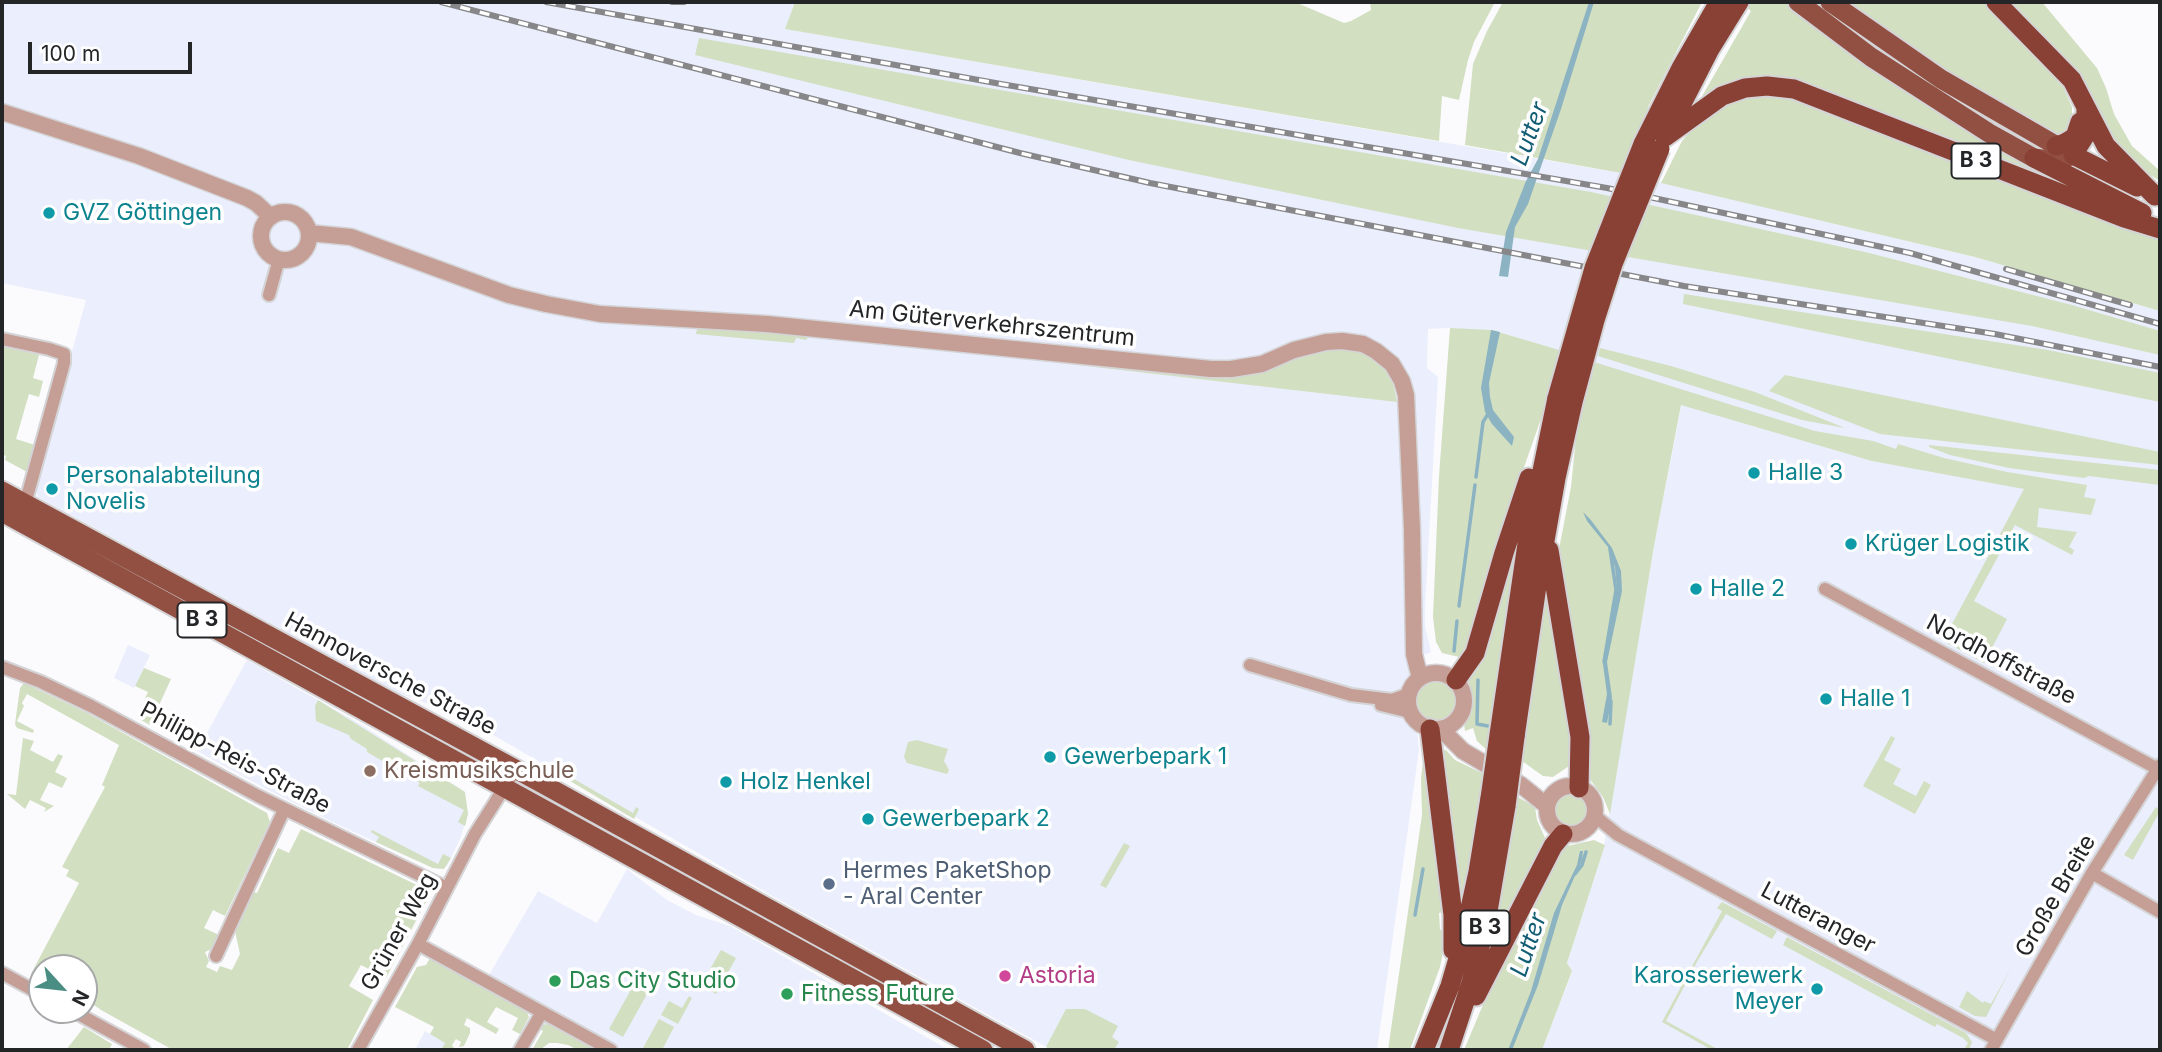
<!DOCTYPE html>
<meta charset="utf-8">
<style>
body{margin:0}
#map{position:relative;width:2162px;height:1052px;overflow:hidden;background:#fbfbfe;font-family:Inter,sans-serif}
canvas{display:block}
.frame{position:absolute;inset:0;border:4px solid #242527;pointer-events:none}
.north{position:absolute;left:28px;top:954px;width:70px;height:70px;box-sizing:border-box;background:#fff;border:2px solid #a7a8a9;border-radius:50%;rotate:117deg;font-size:19px;font-weight:700;line-height:28px;text-align:center;color:#242527}
.north::after{content:'';display:block;margin:auto;width:24px;height:32px;background:#4a8e83;clip-path:polygon(50% 0,100% 100%,50% 72%,0 100%)}
.scale{position:absolute;left:28px;top:42px;width:164px;height:32px;box-sizing:border-box;border:4px solid #242527;border-top:0;padding-left:9px;font-size:21px;line-height:24px;white-space:nowrap;color:#242527;-webkit-text-stroke:5px #fff;paint-order:stroke}
</style>
<div id="map">
<canvas width="2162" height="1052"></canvas>
<div class="frame"></div>
<div class="north">N</div>
<div class="scale">100 m</div>
</div>
<script>
const g = document.querySelector('canvas').getContext('2d');
g.lineJoin = 'round';
function fill(path, color) { g.fillStyle = color; g.fill(path, 'evenodd'); }
const poly = rows => new Path2D(rows.map(r => 'M' + r).join(''));
function stroke(path, color, width, dash) { g.strokeStyle = color; g.lineWidth = width; g.lineCap = dash ? 'butt' : 'round'; g.setLineDash(dash || []); g.stroke(path); }
function drawText(font, color, halo, rows, align = 'center') {
  g.font = font + ' Inter,sans-serif'; g.lineWidth = 7; g.setLineDash([]); g.textBaseline = 'middle'; g.strokeStyle = halo; g.fillStyle = color; for (const [text, x, y, turn = 0] of rows) {
    g.save(); g.translate(x, y); g.rotate((+turn || 0) * Math.PI / 180); g.textAlign = isNaN(turn) ? turn : align; if (halo) g.strokeText(text, 0, 0); g.fillText(text, 0, 0); g.restore();
  }
}
const built = poly([
 [2,2,795,2,786,29,1621,173,1975,257,2160,311,2160,1050,1542,1050,1572,972,1567,963,1603,851,1654,546,1684,392,1500,332,1450,328,1428,329,1427,368,1438,377,1425,606,1425,626,1431,652,1410,660,1419,750,1377,1050,1052,1050,776,898,493,735,447,711,399,693,38,497,35,487,86,300,2,283],
 [128,645,150,655,134,688,114,678],
 [247,660,360,724,465,792,468,814,460,839,447,866,440,869,433,868,345,828,268,790,197,751],
 [627,869,667,900,696,915,730,926,949,1050,578,1050,540,1029,550,1009,489,975,538,891,597,923],
 [425,1031,445,1043,441,1050,415,1050]
]);
const green = poly([
 [795,2,1295,2,1344,23,1351,21,1371,10,1370,2,1495,2,1474,42,1468,60,1459,100,1442,96,1439,141,785,29],
 [1503,2,1702,2,1649,105,1638,136,1621,173,1465,145,1473,64,1487,31],
 [1740,2,1786,2,1804,16,2097,199,1798,85,1697,105,1751,11],
 [1843,2,1985,2,2063,87,2072,107,2072,123,2066,132,2055,134,1984,98],
 [2009,2,2042,2,2097,68,2106,88,2114,114,2132,146,2160,171,2160,181,2140,169,2115,144,2083,81],
 [699,38,1591,192,1865,252,2072,305,2160,331,2160,355,2032,326,1458,228,1129,160,695,55],
 [1762,93,1785,95,1819,106,2160,238,2160,311,1975,257,1661,183,1682,141,1703,116,1720,104],
 [1684,294,2048,350,2160,373,2160,402,1683,304],
 [698,324,810,334,1053,357,1225,377,1259,372,1305,354,1345,349,1365,354,1382,366,1393,383,1397,402,810,334,806,340,796,338,794,343,696,334],
 [1450,328,1492,330,1559,350,1549,396,1495,550,1463,658,1442,653,1436,642,1433,617,1439,476],
 [2,346,39,355,33,378,43,381,39,397,29,394,16,439,35,445,27,472,5,460,6,456,2,454],
 [1600,348,1671,366,1755,392,1845,428,1802,420,1598,356],
 [1594,362,1815,431,1873,441,1896,449,1898,444,1944,458,2007,472,2087,485,2084,497,2096,499,2091,515,2039,508,2037,527,2077,532,2069,547,2074,550,2072,555,2015,525,1974,601,2007,619,1984,663,1943,641,2024,489,1872,461,1681,405,1654,546,1610,814,1603,797,1589,778,1586,733,1560,573,1559,549,1571,487,1578,417],
 [1785,375,2160,452,2160,465,1880,434,1769,391],
 [1929,445,2160,470,2160,485,2089,476,2084,478,2009,468,1950,455,1929,447],
 [1525,513,1489,752,1477,741,1473,728,1465,731,1464,724,1469,702,1463,681],
 [1547,582,1574,743,1572,764,1553,777,1543,776,1522,761],
 [144,668,171,679,150,725,141,720,151,702,145,698,148,692,135,686],
 '1415 701a22 22 0 1 1 44 0a22 22 0 1 1-44 0Z',
 [24,683,87,713,267,813,270,822,225,916,213,910,204,928,219,935,212,949,205,952,209,961,206,967,217,972,220,966,232,970,240,954,235,931,253,892,257,893,278,848,289,853,301,829,423,888,428,898,386,978,361,965,349,986,373,1000,347,1050,173,1050,101,1010,84,998,84,968,42,968,40,978,31,974,79,883,66,876,69,870,62,867,105,787,102,785,119,745,27,694,22,703,24,706,17,721,34,730,33,733,17,728,15,724,20,688],
 [318,700,465,792,468,814,465,826,458,822,464,810,418,786,420,783,367,752,367,749,351,739,349,735,316,721,315,706],
 [1891,736,1895,738,1884,760,1901,769,1893,784,1916,796,1924,781,1931,785,1915,814,1863,786],
 [23,738,34,741,30,750,53,762,58,754,63,756,55,772,67,778,62,788,49,782,40,800,54,806,44,812,46,808,30,800,25,809,7,794,16,795],
 [917,740,948,749,944,761,949,770,947,774,907,763,904,757,908,742],
 [1437,750,1446,750,1455,760,1486,775,1459,925],
 [1424,753,1445,912,1439,913,1440,929,1446,937,1440,967,1410,1050,1388,1050,1422,815,1421,778],
 [567,775,633,813,636,807,639,809,634,819,565,778],
 '1555 810a16 16 0 1 1 32 0a16 16 0 1 1-32 0Z',
 [1516,796,1535,807,1537,820,1545,838,1489,957,1487,956],
 [2156,807,2160,811,2133,860,2124,855],
 [372,830,438,864,443,854,451,858,444,869,433,868,376,842,379,837,371,832],
 [1594,840,1605,845,1603,851,1567,963,1572,971,1542,1050,1464,1050,1495,976,1553,861,1567,846],
 [1124,843,1130,846,1106,888,1100,885],
 [1722,902,1777,931,1772,939,1726,914,1698,960,1666,1021,1719,1050,1712,1050,1662,1022,1722,911,1717,908],
 [1787,937,1966,1033,1972,1042,1969,1050,1964,1050,1968,1043,1963,1038,1937,1024,1935,1027,1783,945],
 [721,950,736,958,716,994,701,985],
 [430,958,527,1012,529,1017,520,1034,512,1030,518,1018,496,1007,487,1022,499,1029,496,1034,467,1018,464,1025,470,1028,470,1033,464,1046,459,1047,461,1042,456,1039,452,1045,455,1050,459,1050,441,1050,445,1043,430,1034,434,1027,395,1007,417,967,426,965],
 [2011,968,1986,1017,1975,1016,1959,1007,1967,991,1983,1003,1984,1001,1991,1004],
 [642,970,656,978,623,1037,609,1029],
 [689,996,692,998,678,1024,661,1015,669,1001,682,1008],
 [1066,1009,1085,1009,1118,1026,1112,1037,1119,1042,1114,1050,1052,1050,1046,1047],
 [659,1019,674,1027,662,1050,647,1050,643,1048],
 [547,1024,551,1026,596,1050,578,1050,568,1045,557,1043,549,1043,540,1050,532,1050,543,1031,540,1029,542,1025],
 [84,1027,112,1044,109,1050,66,1050]
]);
const water = poly([
 [1589,2,1594,2,1561,109,1528,204,1515,227,1508,277,1499,276,1506,232,1526,181,1538,159],
 [1491,330,1500,332,1489,383,1490,397,1493,410,1514,437,1512,446,1492,424,1485,412,1481,388],
 [1583,512,1590,519,1612,548,1621,571,1622,591,1607,662,1612,697,1607,723,1602,722,1607,694,1603,664,1617,589,1615,567,1608,547,1587,521],
 [1580,851,1583,851,1582,860,1562,905,1538,985,1512,1050,1508,1050,1531,991,1554,913,1577,865]
]);
const stream = poly([
 [1476,477,1483,422,1488,414],
 [1459,606,1475,485],
 [1454,651,1457,621],
 [1604,662,1616,590,1610,549],
 [1478,680,1477,724,1488,726],
 [1610,724,1611,701],
 [1575,874,1582,865,1586,852],
 [1415,915,1423,869]
]);
const minor = poly([
 [269,295,279,259],
 [2,339,49,349,64,354,64,363,25,504],
 [1825,589,2158,769],
 [1250,665,1351,695,1392,700,1409,694],
 [2,667,41,682,91,706,258,796,447,888],
 [1381,705,1410,712],
 [1595,816,1618,835,1997,1040],
 [2092,873,2160,912],
 [418,944,611,1050],
 [216,956,284,810],
 [2,973,42,995],
 [71,1010,144,1050],
 [358,1050,418,944,475,834,516,769],
 [520,1050,542,1012],
 [1991,1050,2092,873,2160,765]
]);
const tertiary = poly([
 [2,112,139,156,247,198,256,203,271,217],
 '261 236a24 24 0 1 1 48 0a24 24 0 1 1-48 0Z',
 [309,233,351,237,509,295,546,304,600,314,767,324,1211,369,1231,369,1262,364,1294,350,1326,342,1342,341,1363,344,1376,351,1392,364,1402,381,1406,395,1412,529,1414,654,1420,678],
 '1408 701a28 28 0 1 1 56 0a28 28 0 1 1-56 0Z',
 [1441,729,1463,751,1521,785,1547,806],
 '1547 810a24 24 0 1 1 48 0a24 24 0 1 1-48 0Z'
]);
const primary = poly([
 [1798,2,1871,57,1989,133,2034,158,2057,161,2073,155],
 [1830,2,1941,79,2069,153],
 [2,491,541,783,1025,1050],
 [2,512,983,1050]
]);
const trunk = poly([
 [1996,2,2072,80,2106,146,2155,196],
 [2086,110,2085,136,2073,155,2137,187],
 [1667,133,1710,49,1739,2],
 [1665,137,1722,96,1745,88,1767,86,1794,89,2124,218,2160,229],
 [1643,144,1681,68,1719,2],
 [2056,146,2065,143,2075,137,2080,122],
 [2034,158,2142,213],
 [1549,550,1580,737,1579,788],
 [1456,680,1475,653,1504,553,1529,478],
 [1430,729,1453,915,1453,950],
 [1499,735,1527,544,1557,398],
 [1515,737,1537,586,1556,478,1573,402],
 [1476,996,1553,846,1563,834],
 [1424,1050,1450,986,1462,945,1478,872,1490,798],
 [1449,1050,1471,983,1486,923,1506,806]
]);
const rail = poly([
 [441,2,1020,153,1150,183,1684,286,1995,334,2160,367],
 [546,2,1001,84,1607,188,1910,253,2160,324],
 [672,2,684,2],
 [2006,269,2130,305]
]);
const trunkBridge = poly([
 [1557,398,1594,268,1643,144],
 [1573,402,1595,320,1613,264,1660,149],
 [1490,798,1499,735],
 [1506,806,1515,737]
]);
const markers = [
 [49,213,7,"#0f9aa8"],
 [1754,473,7,"#0f9aa8"],
 [52,489,7,"#0f9aa8"],
 [1851,544,7,"#0f9aa8"],
 [1696,589,7,"#0f9aa8"],
 [1826,699,7,"#0f9aa8"],
 [1050,757,7,"#0f9aa8"],
 [370,771,7,"#8d6e63"],
 [726,782,7,"#0f9aa8"],
 [868,819,7,"#0f9aa8"],
 [829,884,7,"#5c6f8a"],
 [1005,976,7,"#d1479c"],
 [555,981,7,"#2e9e5b"],
 [1817,989,7,"#0f9aa8"],
 [787,994,7,"#2e9e5b"]
];
const shields = [
 [1976,161,49],
 [202,620,49],
 [1485,928,49]
];
const shieldNames = [
 ["B 3",1976,161],
 ["B 3",202,620],
 ["B 3",1485,928]
];
const cultureNames = [
 ["GVZ Göttingen",63,213],
 ["Halle 3",1768,473],
 ["Personalabteilung",66,476],
 ["Novelis",66,502],
 ["Krüger Logistik",1865,544],
 ["Halle 2",1710,589],
 ["Halle 1",1840,699],
 ["Gewerbepark 1",1064,757],
 ["Holz Henkel",740,782],
 ["Gewerbepark 2",882,819],
 ["Karosseriewerk",1803,976,"right"],
 ["Meyer",1803,1002,"right"]
];
const streetNames = [
 ["Am Güterverkehrszentrum",992,324,6],
 ["Nordhoffstraße",2001,660,28],
 ["Hannoversche Straße",390,674,28],
 ["Philipp-Reis-Straße",235,758,28],
 ["Große Breite",2056,896,-60],
 ["Lutteranger",1818,918,28],
 ["Grüner Weg",399,932,-61]
];
const educationNames = [
 ["Kreismusikschule",384,771]
];
const serviceNames = [
 ["Hermes PaketShop",843,871],
 ["- Aral Center",843,897]
];
const hotelNames = [
 ["Astoria",1019,976]
];
const leisureNames = [
 ["Das City Studio",569,981],
 ["Fitness Future",801,994]
];
const waterNames = [
 ["Lutter",1530,134,-70],
 ["Lutter",1529,945,-71]
];
fill(built, '#ebeefc');
fill(green, '#d2dfc0');
fill(water, '#8cb3c2');
stroke(stream, '#8cb3c2', 3.5);
stroke(minor, '#d4d4d7', 16);
stroke(tertiary, '#d4d4d7', 19);
stroke(primary, '#d4d4d7', 23);
stroke(trunk, '#d4d4d7', 23);
stroke(minor, '#c59e96', 12);
stroke(tertiary, '#c59e96', 16);
stroke(primary, '#925043', 19);
stroke(trunk, '#884134', 19);
stroke(rail, '#87878a', 6);
stroke(rail, '#fff', 3.5, [10]);
stroke(trunkBridge, '#d4d4d7', 23, []);
stroke(trunkBridge, '#884134', 19);
for (const [x, y, r, color] of markers) { const dot = new Path2D(); dot.arc(x, y, r, 0, 2 * Math.PI); g.fillStyle = color; g.fill(dot); stroke(dot, '#fff', 2.5); }
for (const [x, y, w] of shields) { const box = new Path2D(); box.roundRect(x - w / 2, y - 17.5, w, 35, 5); g.fillStyle = '#fff'; g.fill(box); stroke(box, '#242527', 2); }
drawText('bold 21px', '#242527', null, shieldNames);
drawText('23px', '#0d838f', '#fff', cultureNames, 'left');
drawText('23px', '#242527', '#fff', streetNames);
drawText('23px', '#785e54', '#fff', educationNames, 'left');
drawText('23px', '#4e5e75', '#fff', serviceNames, 'left');
drawText('23px', '#b23c85', '#fff', hotelNames, 'left');
drawText('23px', '#27864d', '#fff', leisureNames, 'left');
drawText('italic 24px', '#125d74', '#fff', waterNames);
</script>
